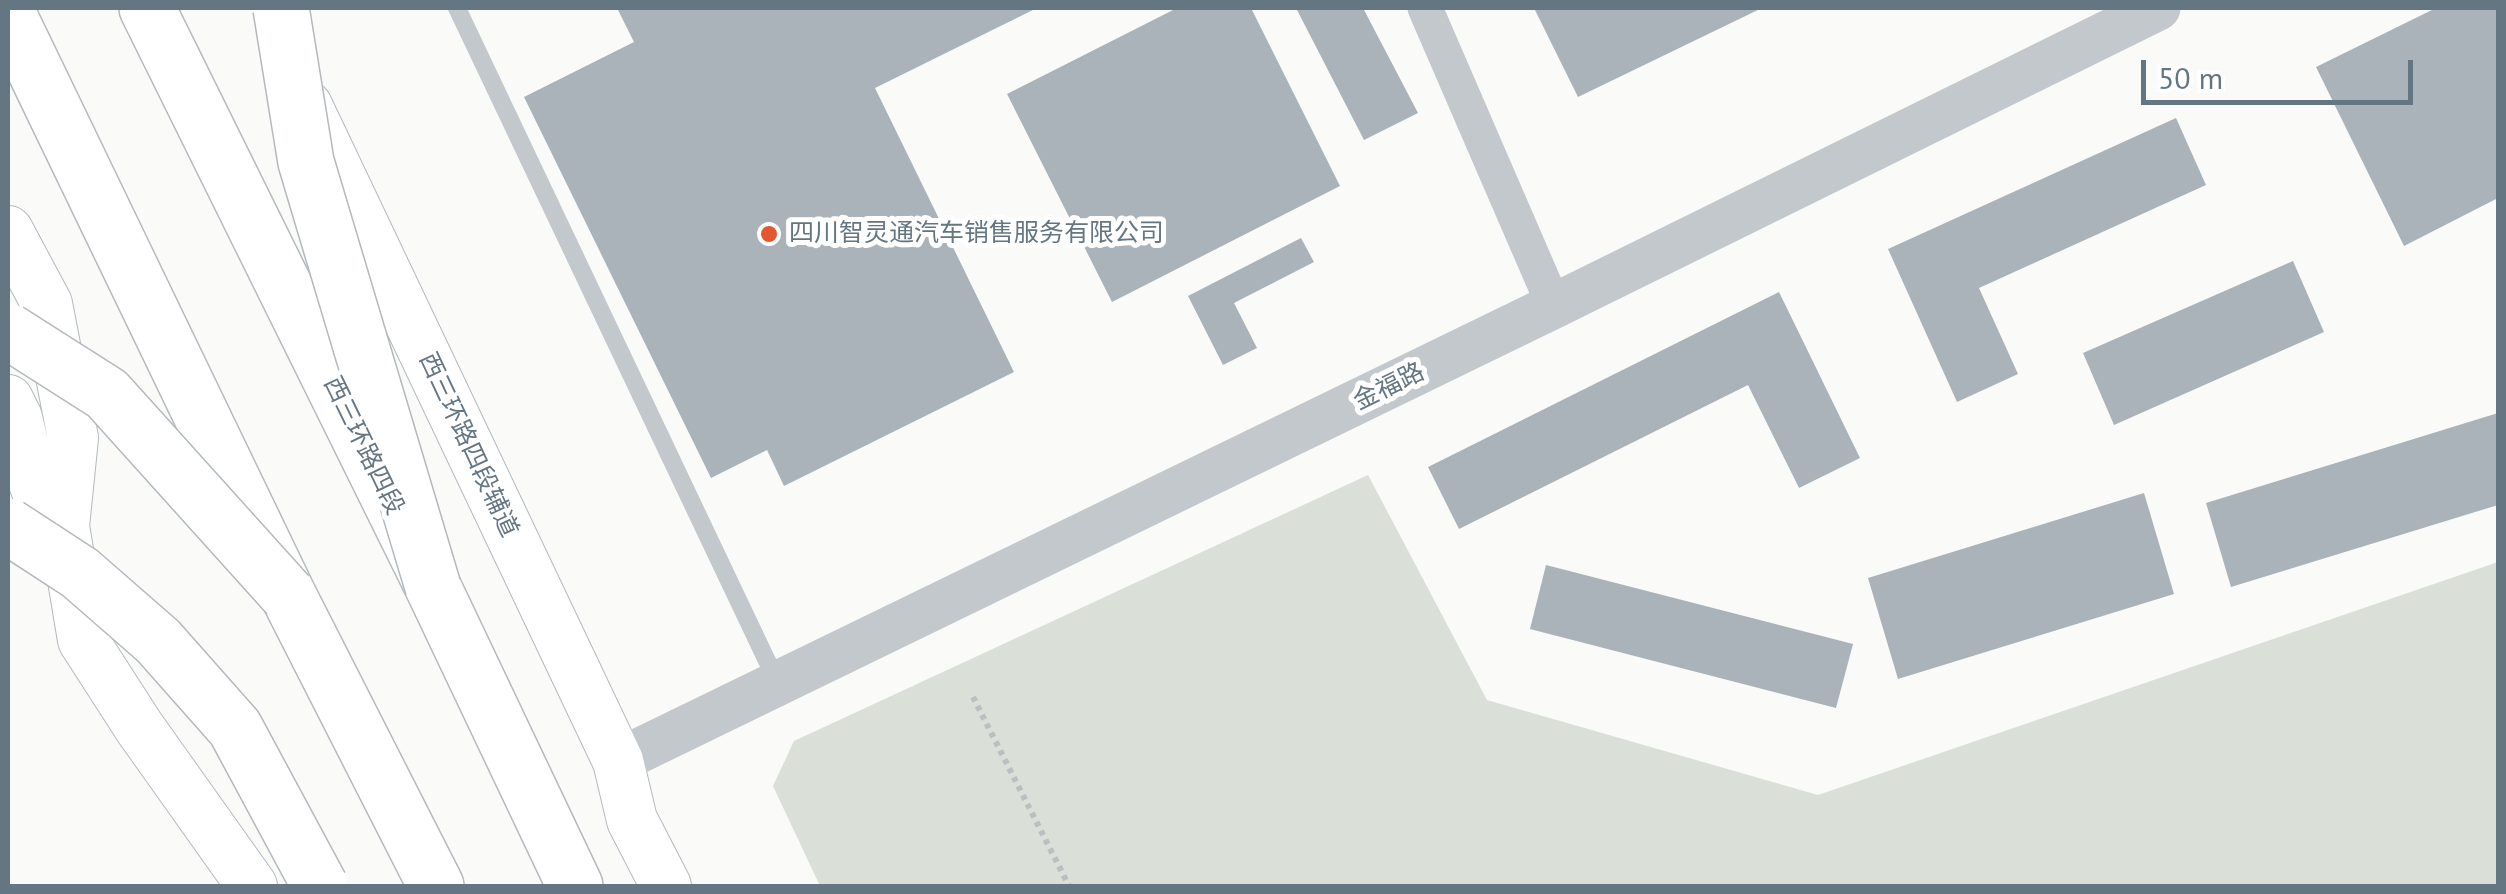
<!DOCTYPE html>
<meta charset="utf-8">
<style>
body{margin:0}
#map{position:relative;width:2506px;height:894px;overflow:hidden;background:#fafaf8;font-family:"PT Sans",sans-serif}
canvas{display:block}
.frame{position:absolute;inset:0;border:10px solid #657683;pointer-events:none}
.scale{position:absolute;left:2141px;top:60px;width:272px;height:45px;box-sizing:border-box;border:5px solid #657683;border-top:0;padding-left:12px;font-size:30px;line-height:35px;white-space:nowrap;color:#657683;-webkit-text-stroke:8px #fff;paint-order:stroke}
</style>
<div id="map">
<canvas width="2506" height="894"></canvas>
<div class="frame"></div>
<div class="scale">50 m</div>
</div>
<script>
const g = document.querySelector('canvas').getContext('2d');
g.lineJoin = 'round';
function fill(path, color) { g.fillStyle = color; g.fill(path, 'evenodd'); }
const poly = rows => new Path2D(rows.map(r => 'M' + r).join(''));
function stroke(path, color, width, dash) { g.strokeStyle = color; g.lineWidth = width; g.lineCap = dash ? 'butt' : 'round'; g.setLineDash(dash || []); g.stroke(path); }
function drawText(font, color, halo, rows, align = 'center') {
  g.font = font + ' "PT Sans","Noto Sans SC",sans-serif'; g.lineWidth = 10; g.setLineDash([]); g.textBaseline = 'middle'; g.strokeStyle = halo; g.fillStyle = color; for (const [text, x, y, turn = 0] of rows) {
    g.save(); g.translate(x, y); g.rotate((+turn || 0) * Math.PI / 180); g.textAlign = isNaN(turn) ? turn : align; if (halo) g.strokeText(text, 0, 0); g.fillText(text, 0, 0); g.restore();
  }
}
const green = poly([
 [1368,475,1487,700,1818,795,2498,562,2498,886,820,886,773,786,794,741]
]);
const building = poly([
 [617,8,1037,8,875,88,1014,372,784,486,767,450,711,478,524,97,634,42],
 [1177,8,1251,8,1340,186,1112,302,1007,94],
 [1296,8,1363,8,1418,113,1364,140],
 [1534,8,1762,8,1578,97],
 [2436,8,2498,8,2498,198,2404,246,2316,67],
 [2176,118,2206,185,1979,288,2018,374,1957,402,1888,249],
 [1301,238,1314,262,1234,303,1257,348,1223,365,1188,296],
 [2293,261,2324,332,2114,425,2083,353],
 [1779,292,1860,458,1799,488,1748,385,1459,529,1428,467],
 [2498,413,2498,505,2231,587,2206,503],
 [2144,493,2174,594,1898,679,1868,578],
 [1546,565,1853,644,1836,708,1530,629]
]);
const path = poly([
 [973,697,1069,886]
]);
const service = poly([
 [457,8,778,684]
]);
const minor = poly([
 [1425,8,1554,306]
]);
const tertiary = poly([
 [618,761,1554,306,2158,8]
]);
const secondary = poly([
 [307,106,618,761,632,820,666,886],
 [8,231,47,304,73,438,64,526,83,640,139,727,252,886],
 [8,400,17,418,30,472,57,546]
]);
const trunk = poly([
 [147,8,433,587,575,886],
 [8,14,288,595,436,886]
]);
const trunkBridge = poly([
 [281,8,306,162,433,587],
 [8,331,107,394,288,595],
 [8,526,80,573,158,641,235,728,320,886]
]);
const markers = [
 [769,234,10,"#e4572e"]
];
const poiNames = [
 ["四川智灵通汽车销售服务有限公司",789,234]
];
const streetNames = [
 ["金福路",1389,387,-26],
 ["西三环路四段辅道",468,445,65],
 ["西三环路四段",363,446,64]
];
fill(green, '#dadfd7');
fill(building, '#aab3b9');
stroke(secondary, '#b3babf', 52);
stroke(trunk, '#b4b9bd', 58);
stroke(path, '#bbbfc2', 6, [5, 5]);
stroke(service, '#c3c8cc', 18);
stroke(minor, '#c3c8cc', 35);
stroke(tertiary, '#c3c8cc', 45);
stroke(secondary, '#fff', 50);
stroke(trunk, '#fff', 55);
stroke(trunkBridge, '#b4b9bd', 58, []);
stroke(trunkBridge, '#fff', 55);
for (const [x, y, r, color] of markers) { const dot = new Path2D(); dot.arc(x, y, r, 0, 2 * Math.PI); g.fillStyle = color; g.fill(dot); stroke(dot, '#fff', 4); }
drawText('25px', '#657683', '#fff', poiNames, 'left');
drawText('25px', '#657683', '#fff', streetNames);
</script>
